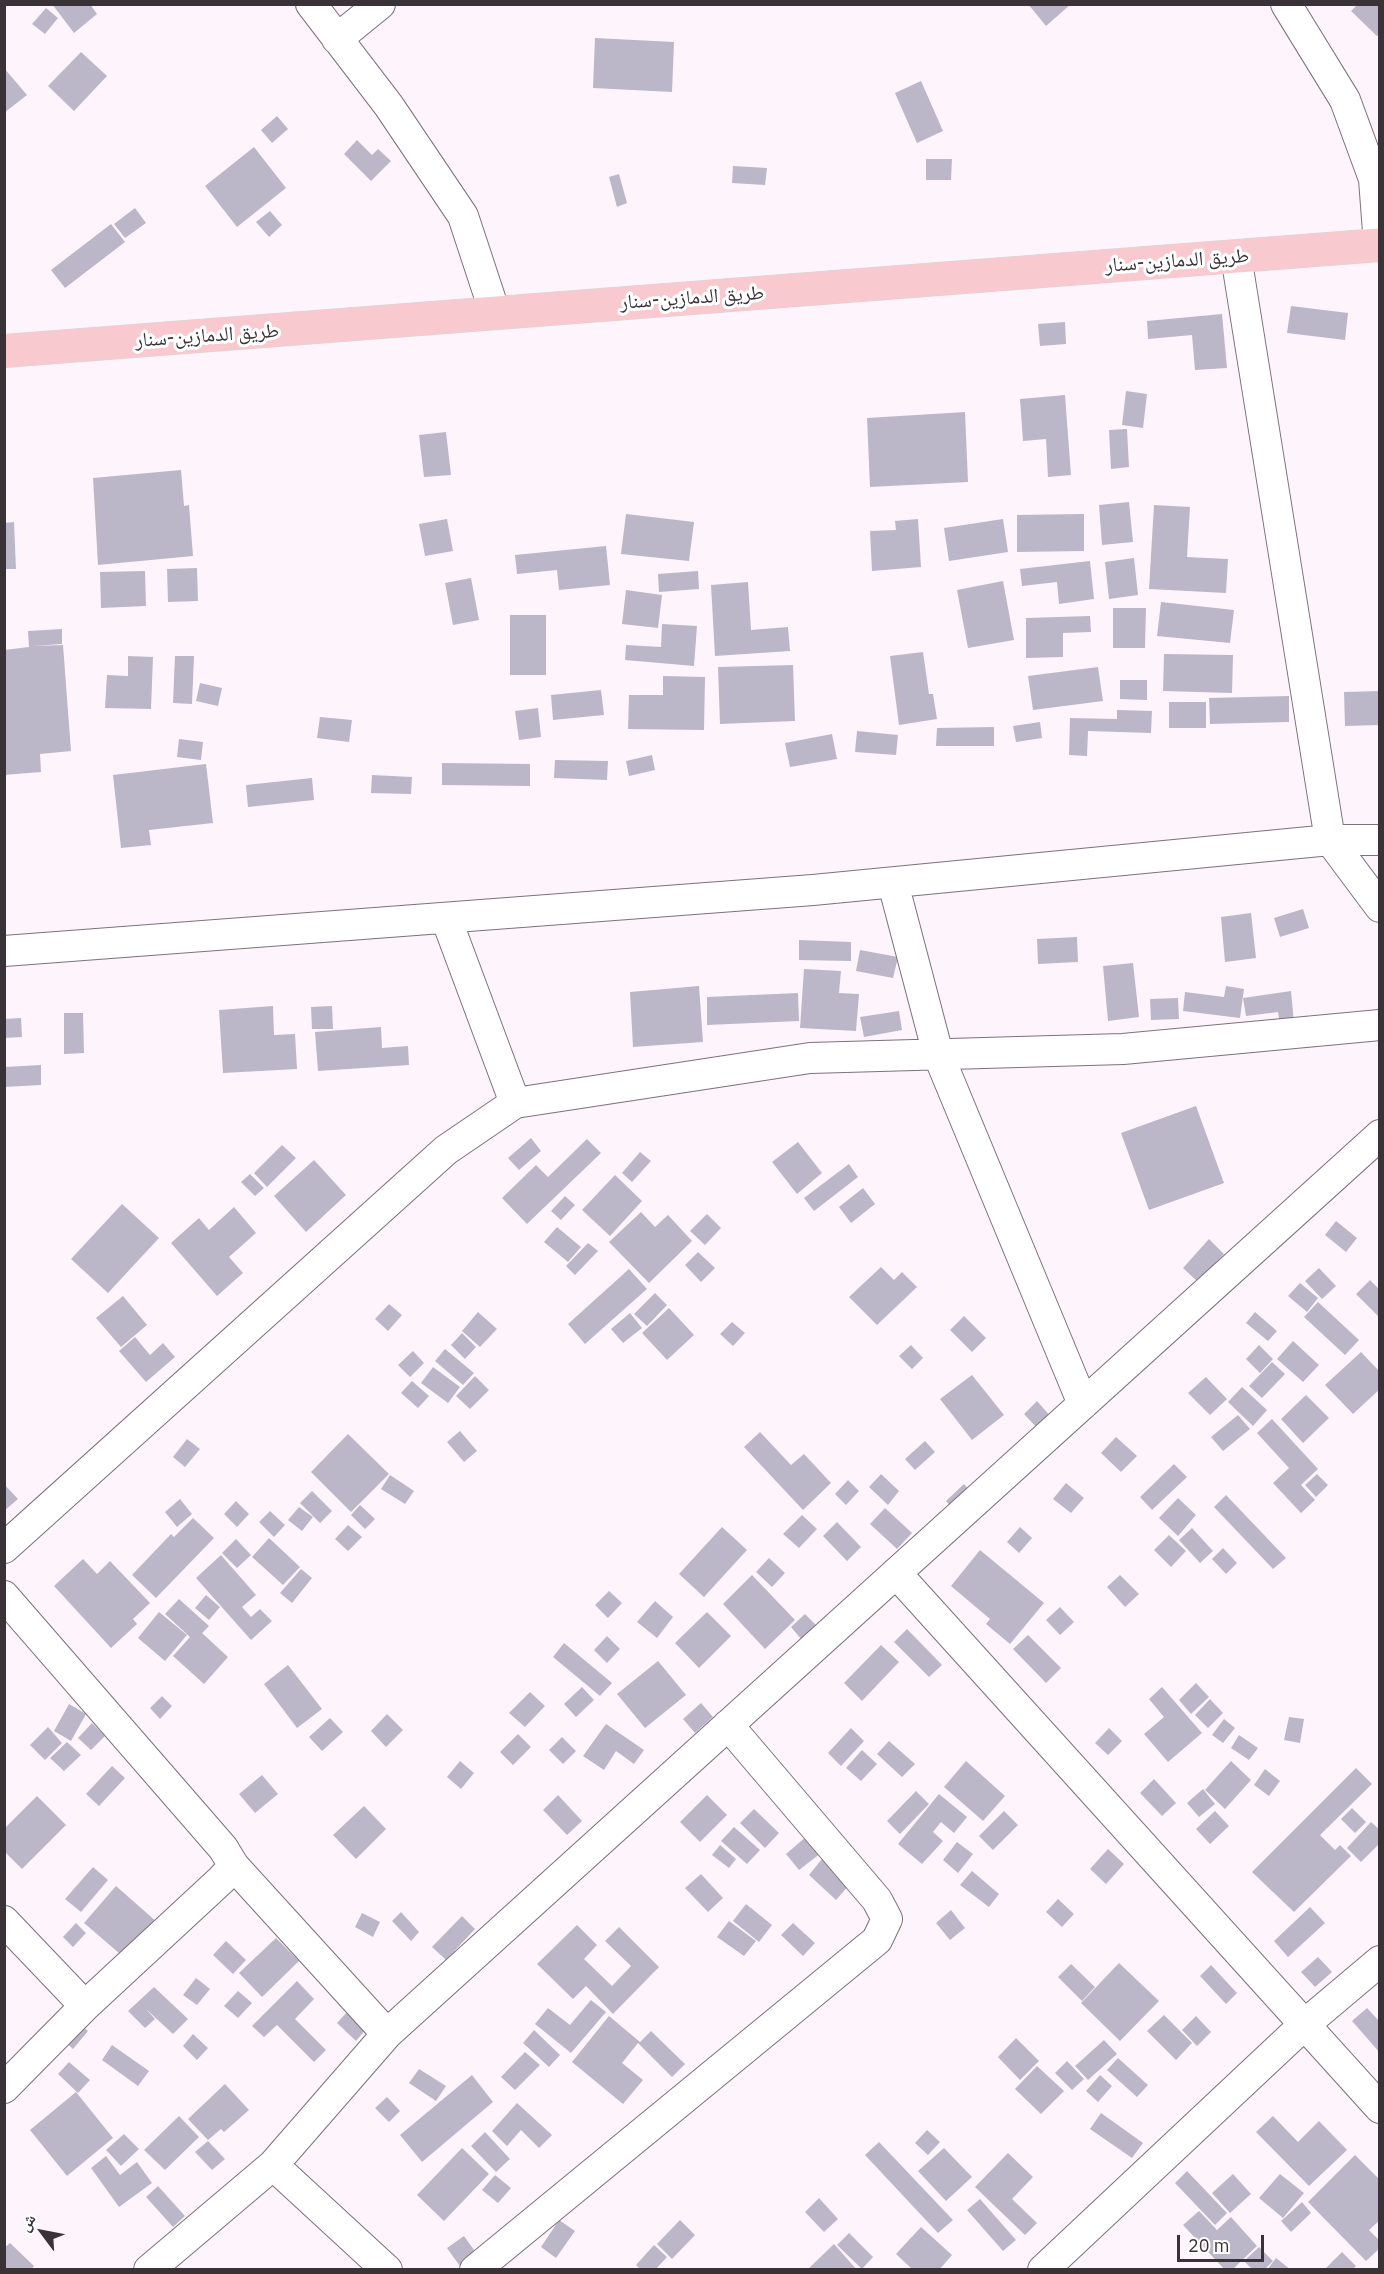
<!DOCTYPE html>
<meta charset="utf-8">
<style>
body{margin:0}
#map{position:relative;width:1384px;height:2274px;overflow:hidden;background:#fef4fb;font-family:"IBM Plex Sans","Noto Naskh Arabic",sans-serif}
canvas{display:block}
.frame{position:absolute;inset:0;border:6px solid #393337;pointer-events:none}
.north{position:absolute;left:12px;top:2202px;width:60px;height:60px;-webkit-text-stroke:4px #fff;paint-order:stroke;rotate:302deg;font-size:16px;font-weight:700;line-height:24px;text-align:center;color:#393337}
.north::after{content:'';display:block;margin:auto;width:21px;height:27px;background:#393337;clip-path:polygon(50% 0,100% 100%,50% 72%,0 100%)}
.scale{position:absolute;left:1177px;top:2235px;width:87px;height:27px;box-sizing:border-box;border:3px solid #393337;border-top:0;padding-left:8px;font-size:18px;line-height:21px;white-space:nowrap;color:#393337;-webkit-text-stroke:4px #fff;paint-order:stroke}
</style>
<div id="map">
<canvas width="1384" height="2274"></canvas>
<div class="frame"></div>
<div class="north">ش</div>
<div class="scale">20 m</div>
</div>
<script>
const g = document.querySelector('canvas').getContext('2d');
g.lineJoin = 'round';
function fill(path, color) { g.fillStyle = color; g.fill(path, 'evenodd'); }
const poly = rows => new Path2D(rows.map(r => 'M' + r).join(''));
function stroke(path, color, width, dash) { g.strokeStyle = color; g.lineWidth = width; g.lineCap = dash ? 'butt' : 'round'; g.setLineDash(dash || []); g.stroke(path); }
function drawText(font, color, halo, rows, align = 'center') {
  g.font = font + ' "IBM Plex Sans","Noto Naskh Arabic",sans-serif'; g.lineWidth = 6; g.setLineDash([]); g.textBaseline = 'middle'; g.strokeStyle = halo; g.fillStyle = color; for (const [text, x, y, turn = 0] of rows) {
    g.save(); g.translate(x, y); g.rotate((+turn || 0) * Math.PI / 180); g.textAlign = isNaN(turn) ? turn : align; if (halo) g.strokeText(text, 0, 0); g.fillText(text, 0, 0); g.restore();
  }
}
const building = poly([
 [52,4,90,4,97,14,74,33],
 [1028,4,1071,4,1046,26],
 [1358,4,1380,4,1380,34,1377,36,1351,11],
 [46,8,58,18,45,34,32,24],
 [595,38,674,42,672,92,593,88],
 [81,52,107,76,74,111,48,86],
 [4,68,27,95,4,113],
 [921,81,943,131,917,143,895,93],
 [277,116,288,129,272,143,261,130],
 [357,140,372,155,378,149,391,161,371,181,344,154],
 [254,147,286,188,237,227,205,186],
 [926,159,952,159,951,180,926,180],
 [733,166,767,168,765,185,732,183],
 [619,174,627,203,617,207,609,177],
 [135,208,146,223,125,238,114,224],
 [270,211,282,225,269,237,256,222],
 [111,224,125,242,65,288,51,270],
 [1291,306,1348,313,1345,340,1287,333],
 [1222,314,1227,368,1195,370,1192,335,1148,339,1147,321],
 [1065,322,1066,344,1040,346,1038,324],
 [1126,391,1147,394,1143,428,1122,425],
 [1065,395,1071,475,1048,477,1046,439,1023,441,1020,399],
 [965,412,968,482,870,487,867,418],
 [1127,429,1129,467,1111,469,1109,430],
 [446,432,451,475,424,477,419,435],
 [181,470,184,506,189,505,193,556,98,565,93,478],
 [1129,502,1133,542,1102,545,1099,505],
 [1154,505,1190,507,1187,557,1228,559,1226,593,1149,589],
 [626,514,694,522,689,561,621,554],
 [1084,514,1084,551,1017,552,1017,515],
 [447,519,453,551,425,556,419,524],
 [918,519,921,567,872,571,870,531,896,530,895,521],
 [1003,519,1008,552,949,561,944,528],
 [14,522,16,569,4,569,4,523],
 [606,546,610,585,559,590,557,570,517,574,515,555],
 [1134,558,1138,595,1109,599,1105,562],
 [1090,561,1094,599,1059,604,1057,582,1022,586,1020,569],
 [197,568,198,601,168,602,167,569],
 [145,571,146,606,101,608,100,572],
 [698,571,699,589,659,592,658,574],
 [471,578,479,620,453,625,445,583],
 [1003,581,1014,640,968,648,957,590],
 [748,582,751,630,788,627,790,651,715,656,711,585],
 [626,590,662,595,658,628,622,624],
 [1161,602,1234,610,1230,643,1157,636],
 [1113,608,1146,608,1145,648,1113,648],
 [510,615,546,615,546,675,510,675],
 [1090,616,1091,632,1063,633,1063,657,1026,658,1026,618],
 [662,624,697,626,694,666,625,660,626,645,661,647],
 [62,629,62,644,32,646,63,645,71,751,40,754,41,772,4,775,4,650,29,647,28,631],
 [923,652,929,694,933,694,937,719,899,725,890,656],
 [1164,654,1233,655,1232,693,1163,691],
 [128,656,153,657,151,709,105,708,107,675,128,676],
 [175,656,194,656,192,704,173,703],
 [793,665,795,721,720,724,718,667],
 [1098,667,1103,701,1033,710,1028,676],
 [663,676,705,677,704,730,628,729,629,695,663,695],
 [1120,680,1147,680,1147,700,1120,699],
 [200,683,222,688,218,706,196,701],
 [601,690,604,715,553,720,551,695],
 [1380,691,1380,725,1345,726,1344,692],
 [1289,696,1289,722,1210,724,1209,698],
 [1169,702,1206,702,1206,728,1169,728],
 [538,708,541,737,519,740,515,711],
 [1117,710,1152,711,1151,733,1088,731,1087,756,1069,755,1070,718,1117,719],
 [320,717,352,720,349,742,317,738],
 [1040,722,1042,738,1016,742,1013,726],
 [994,727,994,746,936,746,937,728],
 [857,731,898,735,896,755,855,752],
 [832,734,837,759,790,767,785,743],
 [179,739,203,742,201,760,177,757],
 [652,755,655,770,629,776,626,761],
 [555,760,608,761,607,780,554,778],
 [442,763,530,764,530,786,442,785],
 [206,764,213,823,149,830,151,845,121,848,113,775],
 [372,775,412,777,411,794,371,793],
 [312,778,314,800,248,807,246,785],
 [1303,909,1309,928,1280,937,1274,918],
 [1251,913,1256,958,1225,962,1221,917],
 [1077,937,1078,962,1038,964,1037,939],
 [799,940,851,942,851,961,799,960],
 [860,950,898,957,893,978,856,971],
 [1133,963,1139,1017,1108,1021,1103,966],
 [804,969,841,971,839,993,859,994,856,1031,800,1028],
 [699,986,703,1042,633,1047,630,992],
 [1226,986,1244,989,1240,1018,1183,1011,1185,992,1224,997],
 [1291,991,1294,1023,1280,1025,1278,1012,1246,1016,1243,998],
 [798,993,799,1021,707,1025,707,997],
 [1178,998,1179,1019,1151,1020,1150,999],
 [273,1006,274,1035,295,1034,297,1069,223,1073,219,1010],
 [332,1006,333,1029,312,1029,311,1007],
 [899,1011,902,1030,864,1037,860,1017],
 [64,1013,83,1013,84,1053,64,1054],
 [21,1018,22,1037,4,1038,4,1019],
 [381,1027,382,1048,408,1046,409,1065,318,1071,315,1032],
 [41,1065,41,1085,4,1087,4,1067],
 [1196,1106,1224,1183,1149,1210,1121,1133],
 [531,1138,541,1151,519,1170,508,1158],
 [587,1139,601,1153,527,1224,502,1198,536,1165,548,1177],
 [798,1142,822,1173,797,1194,772,1162],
 [282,1145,296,1158,267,1187,254,1173],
 [640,1152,651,1161,632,1182,622,1173],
 [314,1160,346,1195,306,1232,274,1196],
 [849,1164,858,1177,814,1211,804,1198],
 [250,1174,264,1188,255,1196,241,1182],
 [615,1175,642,1201,610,1236,582,1210],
 [863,1188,875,1204,851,1223,839,1207],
 [565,1196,575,1205,561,1220,551,1211],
 [122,1204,159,1238,108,1293,71,1259],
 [234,1207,256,1233,229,1257,243,1273,217,1296,171,1243,199,1218,209,1230],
 [641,1212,655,1227,668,1215,692,1241,649,1283,609,1242],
 [707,1214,721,1228,705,1245,690,1231],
 [1336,1221,1357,1238,1346,1252,1325,1235],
 [557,1227,581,1247,568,1262,544,1242],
 [1209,1239,1224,1254,1198,1282,1183,1268],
 [588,1243,598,1251,575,1275,566,1266],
 [698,1252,715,1268,701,1282,685,1265],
 [881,1267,894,1280,902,1272,917,1287,877,1325,849,1297],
 [1319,1268,1336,1286,1322,1299,1305,1281],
 [629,1269,647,1289,585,1344,568,1324],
 [1370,1280,1380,1290,1380,1318,1356,1294],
 [1300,1283,1318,1298,1307,1312,1288,1296],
 [655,1293,667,1305,647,1326,634,1314],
 [123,1296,147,1325,121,1347,96,1318],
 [1318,1302,1359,1340,1345,1355,1304,1317],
 [389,1304,402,1315,388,1331,375,1319],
 [669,1308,694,1335,667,1360,642,1333],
 [478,1312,497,1329,480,1347,462,1331],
 [1255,1312,1277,1331,1268,1341,1246,1323],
 [630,1313,642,1328,623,1343,611,1329],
 [964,1316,986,1338,972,1352,950,1330],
 [732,1322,745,1333,733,1346,720,1334],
 [462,1333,476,1347,465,1359,451,1345],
 [135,1337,150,1355,163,1343,175,1357,146,1382,119,1351],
 [1293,1341,1319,1365,1303,1382,1277,1359],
 [911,1345,923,1358,912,1369,899,1356],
 [1259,1345,1273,1359,1260,1373,1246,1359],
 [445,1349,474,1373,463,1385,435,1361],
 [413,1351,424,1363,410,1377,398,1365],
 [1361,1352,1380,1372,1380,1389,1353,1414,1325,1385],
 [1272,1362,1285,1374,1262,1398,1249,1386],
 [433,1367,460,1387,448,1403,421,1383],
 [972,1375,1004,1415,972,1440,940,1399],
 [475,1376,489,1390,470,1409,456,1396],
 [1206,1377,1227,1399,1210,1415,1188,1393],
 [412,1381,429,1396,418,1408,401,1393],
 [1242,1387,1267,1410,1253,1426,1228,1402],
 [1306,1395,1329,1418,1303,1443,1281,1419],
 [1037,1401,1051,1417,1038,1429,1024,1414],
 [1238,1415,1250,1429,1223,1451,1211,1437],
 [1272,1419,1318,1469,1301,1485,1315,1500,1301,1513,1273,1483,1289,1468,1257,1433],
 [460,1431,477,1451,464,1462,447,1442],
 [760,1432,791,1465,804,1454,831,1483,803,1510,744,1447],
 [348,1434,389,1474,351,1512,311,1472],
 [1116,1437,1137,1456,1121,1472,1101,1453],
 [187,1439,200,1449,185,1467,173,1457],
 [925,1441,935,1452,915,1470,905,1459],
 [1174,1464,1187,1477,1152,1510,1140,1497],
 [881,1474,899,1491,888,1505,869,1487],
 [1317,1474,1328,1485,1316,1497,1305,1485],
 [390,1475,414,1491,405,1504,381,1489],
 [848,1480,859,1491,846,1505,835,1494],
 [1066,1483,1084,1498,1071,1513,1053,1499],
 [4,1484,18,1499,4,1511],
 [964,1484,975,1496,957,1513,946,1501],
 [312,1491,332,1511,320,1523,300,1503],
 [1226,1495,1286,1558,1273,1569,1214,1507],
 [1178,1498,1196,1515,1178,1536,1159,1518],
 [180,1499,192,1514,177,1527,165,1512],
 [236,1501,249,1514,237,1527,224,1514],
 [360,1505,375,1519,365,1529,351,1515],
 [299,1507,313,1517,302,1531,288,1520],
 [885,1508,912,1533,897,1549,870,1524],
 [270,1511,285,1525,274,1537,259,1522],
 [802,1515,817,1529,799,1548,783,1534],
 [193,1518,214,1538,156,1598,132,1575,171,1534,174,1537],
 [837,1522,861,1547,847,1561,823,1536],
 [348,1525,362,1537,348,1551,335,1539],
 [722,1527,747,1550,704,1597,679,1574],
 [1020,1527,1032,1538,1019,1553,1007,1542],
 [1192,1528,1213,1551,1200,1563,1179,1540],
 [1169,1535,1186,1551,1171,1567,1154,1550],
 [269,1538,300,1567,283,1585,252,1557],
 [236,1539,251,1555,237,1568,222,1553],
 [1223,1548,1237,1563,1226,1574,1212,1559],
 [980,1550,1044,1603,1010,1644,986,1624,990,1619,951,1586],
 [221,1555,256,1595,242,1607,251,1617,260,1609,272,1621,251,1640,196,1578],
 [769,1558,785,1573,772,1587,756,1572],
 [83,1559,97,1574,110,1561,150,1603,133,1619,137,1624,111,1648,54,1586],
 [301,1569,312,1578,292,1603,280,1593],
 [752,1575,795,1620,765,1649,723,1604],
 [1120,1575,1139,1594,1125,1607,1107,1587],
 [609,1591,622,1603,608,1618,595,1605],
 [206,1595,220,1607,209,1620,195,1608],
 [179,1599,209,1626,202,1633,228,1657,204,1684,173,1656,190,1637,165,1614],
 [655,1601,673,1617,657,1638,637,1622],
 [1060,1607,1074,1622,1060,1635,1046,1620],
 [159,1612,187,1635,165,1661,138,1638],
 [707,1612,731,1636,699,1668,675,1643],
 [805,1614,816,1625,801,1639,791,1627],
 [907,1629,942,1665,929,1677,894,1642],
 [1028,1635,1061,1668,1046,1683,1013,1649],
 [607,1636,620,1649,607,1663,594,1650],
 [564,1643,612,1683,600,1696,553,1657],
 [881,1645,899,1662,862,1701,844,1683],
 [658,1661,686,1695,645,1728,617,1694],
 [288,1665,322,1709,297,1728,264,1684],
 [1196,1683,1209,1697,1191,1714,1179,1700],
 [582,1687,594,1700,576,1717,564,1704],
 [1162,1687,1202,1733,1168,1762,1144,1734,1164,1717,1149,1699],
 [530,1692,545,1706,525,1727,509,1713],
 [162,1696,172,1706,160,1719,150,1708],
 [1210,1699,1223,1713,1208,1728,1195,1715],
 [701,1703,713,1717,695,1733,683,1719],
 [69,1704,86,1714,71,1741,54,1731],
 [387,1714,403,1730,386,1747,371,1731],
 [1289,1717,1304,1719,1300,1743,1284,1740],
 [330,1718,343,1732,322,1751,309,1737],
 [1224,1719,1235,1728,1223,1743,1212,1735],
 [92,1723,105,1736,91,1750,78,1738],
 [606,1724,644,1750,634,1764,616,1751,604,1770,583,1756],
 [48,1727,62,1743,45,1760,30,1745],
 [851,1728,864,1741,841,1766,828,1753],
 [1109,1728,1122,1741,1108,1755,1095,1743],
 [518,1734,531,1747,513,1765,500,1752],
 [1239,1735,1258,1748,1249,1760,1231,1748],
 [562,1737,576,1751,563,1764,549,1750],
 [889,1741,915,1764,902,1777,877,1754],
 [67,1742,81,1755,64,1771,50,1758],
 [862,1750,877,1764,861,1781,846,1768],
 [460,1761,474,1773,461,1789,447,1777],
 [966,1761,1005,1796,983,1821,944,1787],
 [1231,1761,1251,1780,1225,1809,1205,1790],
 [112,1766,125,1778,99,1806,86,1794],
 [1356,1768,1372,1784,1320,1835,1335,1850,1340,1845,1351,1856,1294,1912,1252,1872],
 [1265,1769,1280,1781,1269,1796,1254,1785],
 [262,1775,278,1794,255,1813,239,1794],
 [1154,1779,1176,1803,1162,1816,1140,1793],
 [1203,1789,1215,1804,1199,1817,1187,1803],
 [916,1791,929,1804,900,1834,887,1821],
 [939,1794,967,1817,954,1833,941,1822,933,1832,943,1841,922,1864,898,1844],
 [558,1795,582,1821,567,1835,543,1810],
 [707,1795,727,1815,700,1842,680,1822],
 [37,1796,66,1825,22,1869,4,1851,4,1829],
 [364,1806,386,1829,356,1859,333,1835],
 [1352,1808,1366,1822,1355,1833,1341,1819],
 [754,1809,779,1833,765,1848,740,1823],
 [1004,1811,1018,1825,993,1850,979,1836],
 [1215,1811,1229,1826,1210,1844,1196,1829],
 [1371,1822,1380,1830,1380,1843,1361,1862,1347,1848],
 [734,1827,760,1850,747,1864,721,1841],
 [807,1836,821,1853,799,1870,786,1854],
 [957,1842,973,1854,958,1873,943,1860],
 [720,1845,736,1859,729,1868,712,1855],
 [1108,1849,1124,1864,1106,1884,1090,1869],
 [822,1859,850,1884,836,1900,809,1875],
 [93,1867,108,1880,81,1912,65,1899],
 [972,1871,999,1894,989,1907,960,1885],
 [701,1874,723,1898,708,1912,685,1888],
 [116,1886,158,1923,126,1959,84,1923],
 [1058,1899,1074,1914,1062,1927,1046,1912],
 [746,1904,772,1925,759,1942,733,1921],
 [1310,1907,1325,1923,1288,1957,1274,1941],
 [951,1910,965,1928,950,1940,936,1923],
 [401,1912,419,1932,411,1941,392,1921],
 [362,1913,380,1922,373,1937,355,1927],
 [462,1916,475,1929,446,1960,432,1947],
 [729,1921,756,1941,744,1956,717,1937],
 [76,1923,86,1933,73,1947,63,1937],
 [793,1923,815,1943,803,1956,781,1935],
 [577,1925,597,1945,584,1959,612,1986,631,1966,605,1941,619,1927,659,1967,613,2014,586,1986,573,1999,537,1964],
 [276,1938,299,1961,262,1997,239,1973],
 [226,1941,246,1960,233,1974,213,1955],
 [1318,1957,1332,1972,1315,1987,1301,1972],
 [1119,1963,1159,2001,1120,2041,1081,2003],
 [1071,1964,1095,1987,1082,2001,1058,1977],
 [1211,1965,1237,1993,1226,2004,1200,1976],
 [196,1978,210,1989,197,2005,183,1995],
 [297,1981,314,1999,295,2019,326,2050,314,2062,277,2025,264,2037,252,2026],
 [154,1987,188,2019,173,2034,146,2009,155,2019,145,2028,128,2011],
 [238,1991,252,2003,238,2018,224,2006],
 [591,2000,606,2012,571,2053,535,2024,548,2008,570,2025],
 [1367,2008,1380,2022,1380,2053,1352,2021],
 [348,2011,367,2028,356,2041,337,2023],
 [1164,2015,1192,2043,1176,2060,1147,2031],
 [609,2016,640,2042,651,2031,685,2064,672,2077,638,2043,622,2063,643,2080,623,2104,572,2062],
 [1196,2016,1211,2032,1197,2046,1182,2030],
 [75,2020,88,2031,73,2049,60,2037],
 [534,2030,560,2055,549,2067,523,2043],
 [193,2034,208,2048,197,2060,183,2046],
 [1016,2038,1039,2061,1020,2080,998,2057],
 [1104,2040,1117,2054,1088,2080,1075,2066],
 [112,2045,149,2071,138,2086,102,2060],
 [525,2052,540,2065,515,2090,501,2077],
 [1118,2058,1148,2085,1137,2097,1107,2070],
 [1067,2061,1084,2079,1072,2090,1055,2073],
 [69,2062,90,2080,78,2093,58,2074],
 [1037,2066,1064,2091,1041,2114,1015,2089],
 [419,2069,446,2086,436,2101,409,2083],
 [472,2075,493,2102,422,2162,400,2135],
 [1100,2075,1112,2086,1098,2102,1086,2091],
 [225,2084,249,2110,224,2132,221,2129,208,2140,188,2119],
 [76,2092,113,2138,67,2176,30,2130],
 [387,2097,400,2111,389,2122,375,2108],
 [517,2103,552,2135,539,2148,521,2130,507,2146,492,2131],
 [1101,2113,1143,2143,1132,2158,1090,2129],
 [179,2116,199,2137,165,2170,144,2150],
 [1273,2116,1298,2142,1319,2121,1347,2150,1309,2186,1256,2132],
 [927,2130,940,2142,928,2155,915,2143],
 [485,2132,510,2159,496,2172,471,2146],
 [124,2134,139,2149,121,2166,106,2150],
 [208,2141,225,2159,212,2170,195,2152],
 [879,2142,953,2220,938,2233,865,2155],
 [462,2148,489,2174,444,2221,417,2195],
 [944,2148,972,2177,946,2201,918,2171],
 [1008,2153,1033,2177,1012,2199,1037,2223,1025,2235,975,2187],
 [1355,2155,1380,2180,1380,2220,1369,2230,1380,2241,1380,2248,1366,2261,1308,2202],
 [106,2156,120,2175,137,2162,152,2183,119,2207,91,2168],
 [1187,2171,1227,2213,1215,2225,1175,2183],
 [1233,2174,1251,2194,1230,2213,1212,2193],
 [1280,2174,1304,2193,1283,2218,1259,2198],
 [495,2175,511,2188,498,2203,482,2190],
 [158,2186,185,2216,173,2227,146,2197],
 [819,2198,838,2219,824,2232,805,2212],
 [980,2199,1016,2240,1003,2251,967,2210],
 [1302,2202,1311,2213,1291,2232,1281,2221],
 [1199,2211,1217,2230,1231,2217,1257,2246,1232,2270,1225,2270,1183,2225],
 [559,2220,575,2231,556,2258,541,2247],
 [680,2220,695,2235,672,2259,657,2244],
 [921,2227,952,2255,939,2270,913,2270,896,2254],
 [849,2233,873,2257,862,2269,837,2245],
 [464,2236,479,2257,462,2269,447,2248],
 [10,2243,34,2266,31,2270,4,2270,4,2248],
 [834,2244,857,2270,807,2270],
 [654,2245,667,2257,655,2270,641,2270,636,2265],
 [1259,2247,1273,2261,1264,2270,1253,2270,1244,2261],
 [1342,2252,1356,2266,1352,2270,1324,2270],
 [1276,2258,1291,2270,1267,2270]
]);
const minor = poly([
 [311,4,389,106,463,216,495,313],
 [1286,4,1345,100,1374,179,1379,245],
 [337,39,380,4],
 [1236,256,1330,840,1380,907],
 [893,883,938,1054,1083,1404],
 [446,918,515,1103],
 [4,951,813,890,1330,840,1380,840],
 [4,1548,446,1150,515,1103,810,1058,1123,1049,1380,1025],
 [896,1573,1380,2108],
 [4,1596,223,1848,234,1866,221,1880,85,2006,4,2088],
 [234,1866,387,2034],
 [4,1921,85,2006],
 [273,2165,387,2270],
 [149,2270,273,2165,387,2034,1380,1135],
 [475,2270,877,1940,887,1919,877,1900,728,1725],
 [1043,2270,1304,2025,1380,1961]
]);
const trunk = poly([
 [4,351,1380,245]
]);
const streetNames = [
 ["طريق الدمازين-سنار",1177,261,-4],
 ["طريق الدمازين-سنار",692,298,-4],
 ["طريق الدمازين-سنار",207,336,-4]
];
fill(building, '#bcb7c8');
stroke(minor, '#7f707b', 32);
stroke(trunk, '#d7d6d7', 34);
stroke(minor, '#fff', 30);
stroke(trunk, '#f8cacf', 33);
drawText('20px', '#393337', '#fff', streetNames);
</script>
